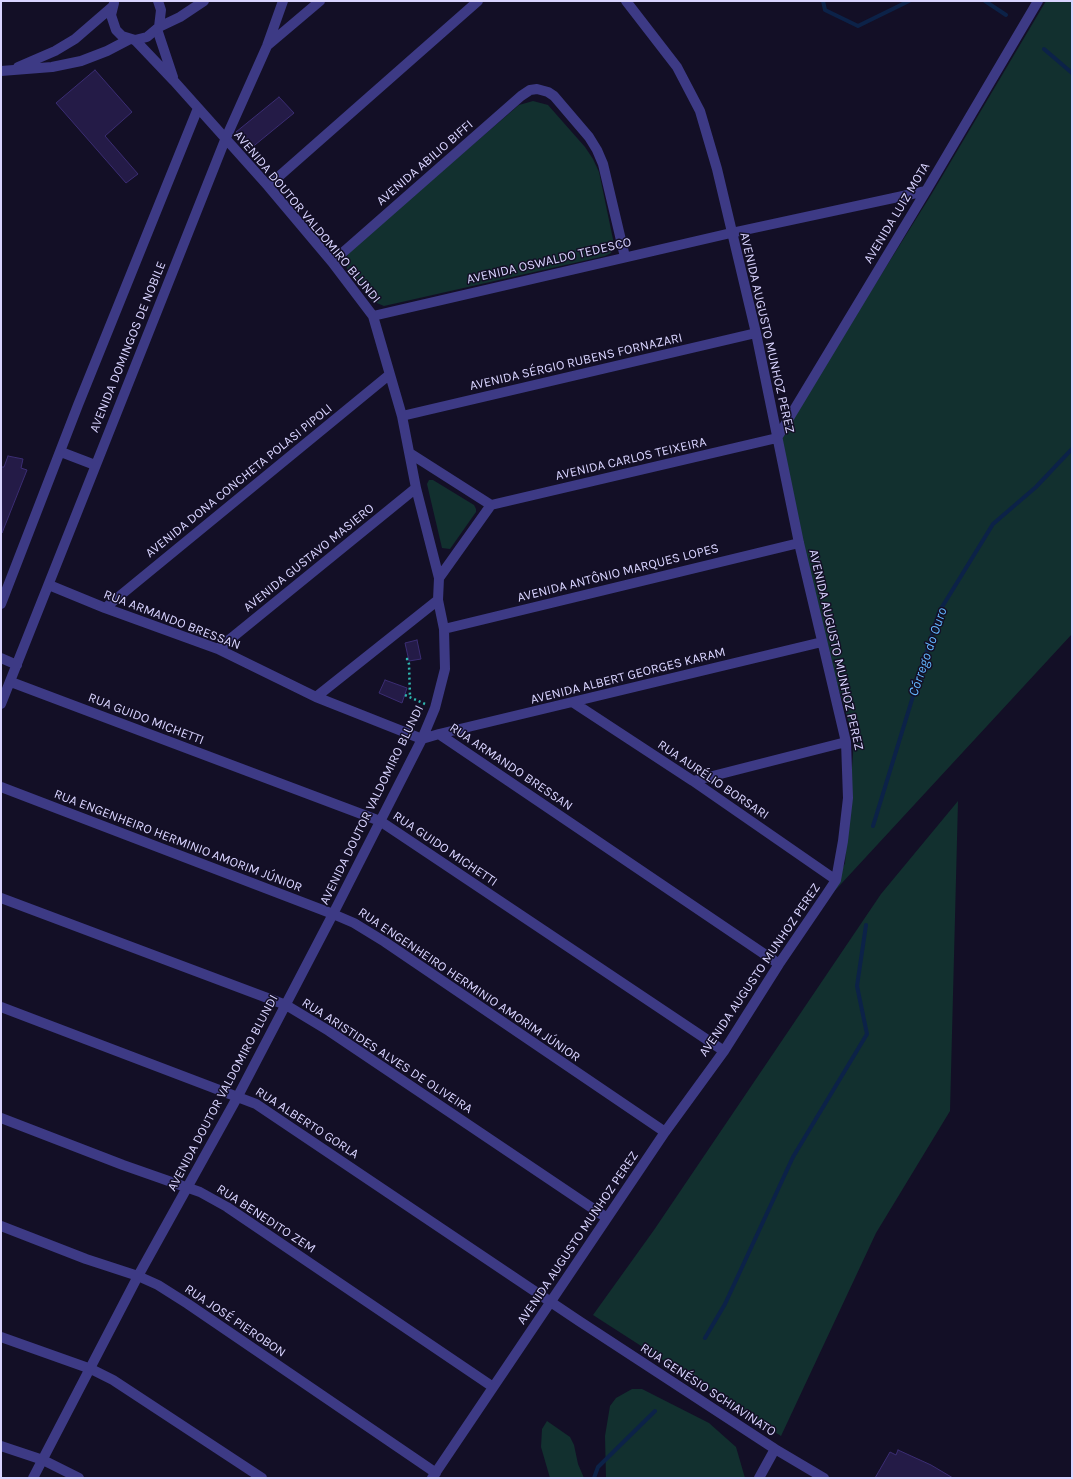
<!DOCTYPE html>
<meta charset="utf-8">
<style>
body{margin:0}
#map{position:relative;width:1073px;height:1479px;overflow:hidden;background:#130f26;font-family:Karla,sans-serif}
canvas{display:block}
.frame{position:absolute;inset:0;border:2px solid #d9d4ff;pointer-events:none}
</style>
<div id="map">
<canvas width="1073" height="1479"></canvas>
<div class="frame"></div>
</div>
<script>
const g = document.querySelector('canvas').getContext('2d');
g.lineJoin = 'round';
function fill(path, color) { g.fillStyle = color; g.fill(path, 'evenodd'); }
const poly = rows => new Path2D(rows.map(r => 'M' + r).join(''));
function stroke(path, color, width, dash) { g.strokeStyle = color; g.lineWidth = width; g.lineCap = dash ? 'butt' : 'round'; g.setLineDash(dash || []); g.stroke(path); }
function drawText(font, color, halo, rows, align = 'center') {
  g.font = font + ' Karla,sans-serif'; g.lineWidth = 3; g.setLineDash([]); g.textBaseline = 'middle'; g.strokeStyle = halo; g.fillStyle = color; for (const [text, x, y, turn = 0] of rows) {
    g.save(); g.translate(x, y); g.rotate((+turn || 0) * Math.PI / 180); g.textAlign = isNaN(turn) ? turn : align; if (halo) g.strokeText(text, 0, 0); g.fillText(text, 0, 0); g.restore();
  }
}
const green = poly([
 [1046,1,1072,1,1072,634,829,897,845,863,854,740,824,640,779,438,931,195],
 [533,101,548,105,585,147,593,159,599,172,614,244,611,253,605,256,384,306,372,301,347,270,346,260,349,251,519,105],
 [429,480,433,480,474,505,476,509,476,512,450,549,442,548,427,484],
 [958,801,950,1111,876,1233,781,1436,593,1315,654,1230,881,894],
 [632,1389,642,1389,709,1423,736,1447,745,1478,606,1478,605,1436,610,1406,616,1398],
 [547,1421,570,1437,574,1445,578,1464,584,1478,550,1478,541,1447,542,1429]
]);
const stream = poly([
 [823,1,825,10,858,26,909,1],
 [985,1,1006,15],
 [1044,49,1072,73],
 [873,826,939,612,993,524,1036,487,1072,449],
 [705,1338,725,1304,793,1157,867,1034,857,986,866,925],
 [594,1478,598,1467,655,1411]
]);
const building = poly([
 [95,70,132,112,105,136,138,174,126,183,56,103,95,70],
 [279,97,294,113,250,149,236,132,279,97],
 [8,456,23,459,21,468,27,470,2,533,1,467,4,467,8,456],
 [417,640,421,659,409,661,405,643,417,640],
 [385,680,407,688,402,703,379,693,385,680],
 [898,1450,931,1465,953,1478,875,1478,890,1452,896,1455,898,1450]
]);
const path = poly([
 [408,659,407,659,409,664,410,697],
 [405,695,425,704]
]);
const minor = poly([
 [157,29,173,77],
 [268,45,320,1],
 [268,186,478,1],
 [332,262,521,96,530,90,537,89,548,92,554,96,589,137,597,150,603,164,625,257],
 [373,316,731,233,926,191],
 [402,416,756,333],
 [61,452,95,465],
 [411,454,491,505],
 [439,578,491,505,777,438,926,191,1038,1],
 [49,585,105,608,218,649,316,697,422,739,439,734,779,964],
 [1,604,78,405,198,108],
 [105,608,389,375],
 [444,629,799,543],
 [218,649,416,488],
 [1,658,17,665],
 [11,682,380,821,724,1051],
 [316,697,438,600],
 [574,703,693,781,836,880],
 [1,704,225,140,267,46,283,1],
 [439,734,822,642],
 [693,781,846,742],
 [1,787,333,914,354,923,385,942,665,1132],
 [1,898,286,1005,329,1031,607,1218],
 [1,1007,256,1104,579,1321,775,1449,824,1478],
 [1,1118,123,1165,200,1192,227,1207,493,1387],
 [1,1226,86,1259,138,1276,158,1285,188,1304,436,1473],
 [1,1337,91,1369,113,1380,262,1478],
 [1,1446,43,1460,79,1478],
 [33,1478,138,1276,238,1096,333,914,422,739,435,708,445,669,444,629,438,600,439,578,416,488,402,416,373,316,332,262,268,186,174,81,135,40],
 [432,1478,665,1132,724,1051,779,964,826,895,836,880,843,841,848,798,846,742,799,543,756,333,717,169,700,111,677,67,626,1],
 [759,1478,775,1449]
]);
const tertiary = poly([
 [114,3,111,15,116,30,122,36,135,40,147,37,159,27,161,10,158,1],
 [159,27,180,17,204,1],
 [18,67,55,51,75,39,112,7],
 [1,71,52,67,81,61,107,51,130,39]
]);
const streetNames = [
 ["AVENIDA ABILIO BIFFI",425,163,-41],
 ["AVENIDA LUIZ MOTA",897,213,-59],
 ["AVENIDA DOUTOR VALDOMIRO BLUNDI",307,217,50],
 ["AVENIDA OSWALDO TEDESCO",549,261,-13],
 ["AVENIDA AUGUSTO MUNHOZ PEREZ",767,333,77],
 ["AVENIDA DOMINGOS DE NOBILE",128,347,-68],
 ["AVENIDA SÉRGIO RUBENS FORNAZARI",576,362,-13],
 ["AVENIDA CARLOS TEIXEIRA",631,459,-13],
 ["AVENIDA DONA CONCHETA POLASI PIPOLI",239,481,-39],
 ["AVENIDA GUSTAVO MASIERO",309,558,-39],
 ["AVENIDA ANTÔNIO MARQUES LOPES",618,573,-14],
 ["RUA ARMANDO BRESSAN",172,620,21],
 ["AVENIDA AUGUSTO MUNHOZ PEREZ",836,650,77],
 ["AVENIDA ALBERT GEORGES KARAM",628,676,-14],
 ["RUA GUIDO MICHETTI",146,719,21],
 ["RUA ARMANDO BRESSAN",511,767,34],
 ["RUA AURÉLIO BORSARI",713,780,34],
 ["AVENIDA DOUTOR VALDOMIRO BLUNDI",372,805,-64],
 ["RUA ENGENHEIRO HERMINIO AMORIM JÚNIOR",178,841,21],
 ["RUA GUIDO MICHETTI",445,849,34],
 ["AVENIDA AUGUSTO MUNHOZ PEREZ",760,970,-56],
 ["RUA ENGENHEIRO HERMINIO AMORIM JÚNIOR",469,985,34],
 ["RUA ARISTIDES ALVES DE OLIVEIRA",387,1056,33],
 ["AVENIDA DOUTOR VALDOMIRO BLUNDI",223,1093,-62],
 ["RUA ALBERTO GORLA",307,1123,33],
 ["RUA BENEDITO ZEM",266,1219,33],
 ["AVENIDA AUGUSTO MUNHOZ PEREZ",578,1238,-56],
 ["RUA JOSÉ PIEROBON",235,1321,34],
 ["RUA GENÉSIO SCHIAVINATO",708,1390,33]
];
const waterNames = [
 ["Córrego do Ouro",928,652,-71]
];
fill(green, '#12302f');
stroke(stream, '#0c2248', 4);
fill(building, '#241b47');
stroke(building, '#3b2d73', 1);
stroke(path, '#2fb8b0', 2.5, [2, 3]);
stroke(minor, '#3d3a85', 10);
stroke(tertiary, '#3d3a85', 10);
drawText('13px', '#d9d4ff', '#130f26', streetNames);
drawText('italic 14px', '#62b6ff', '#130f26', waterNames);
</script>
